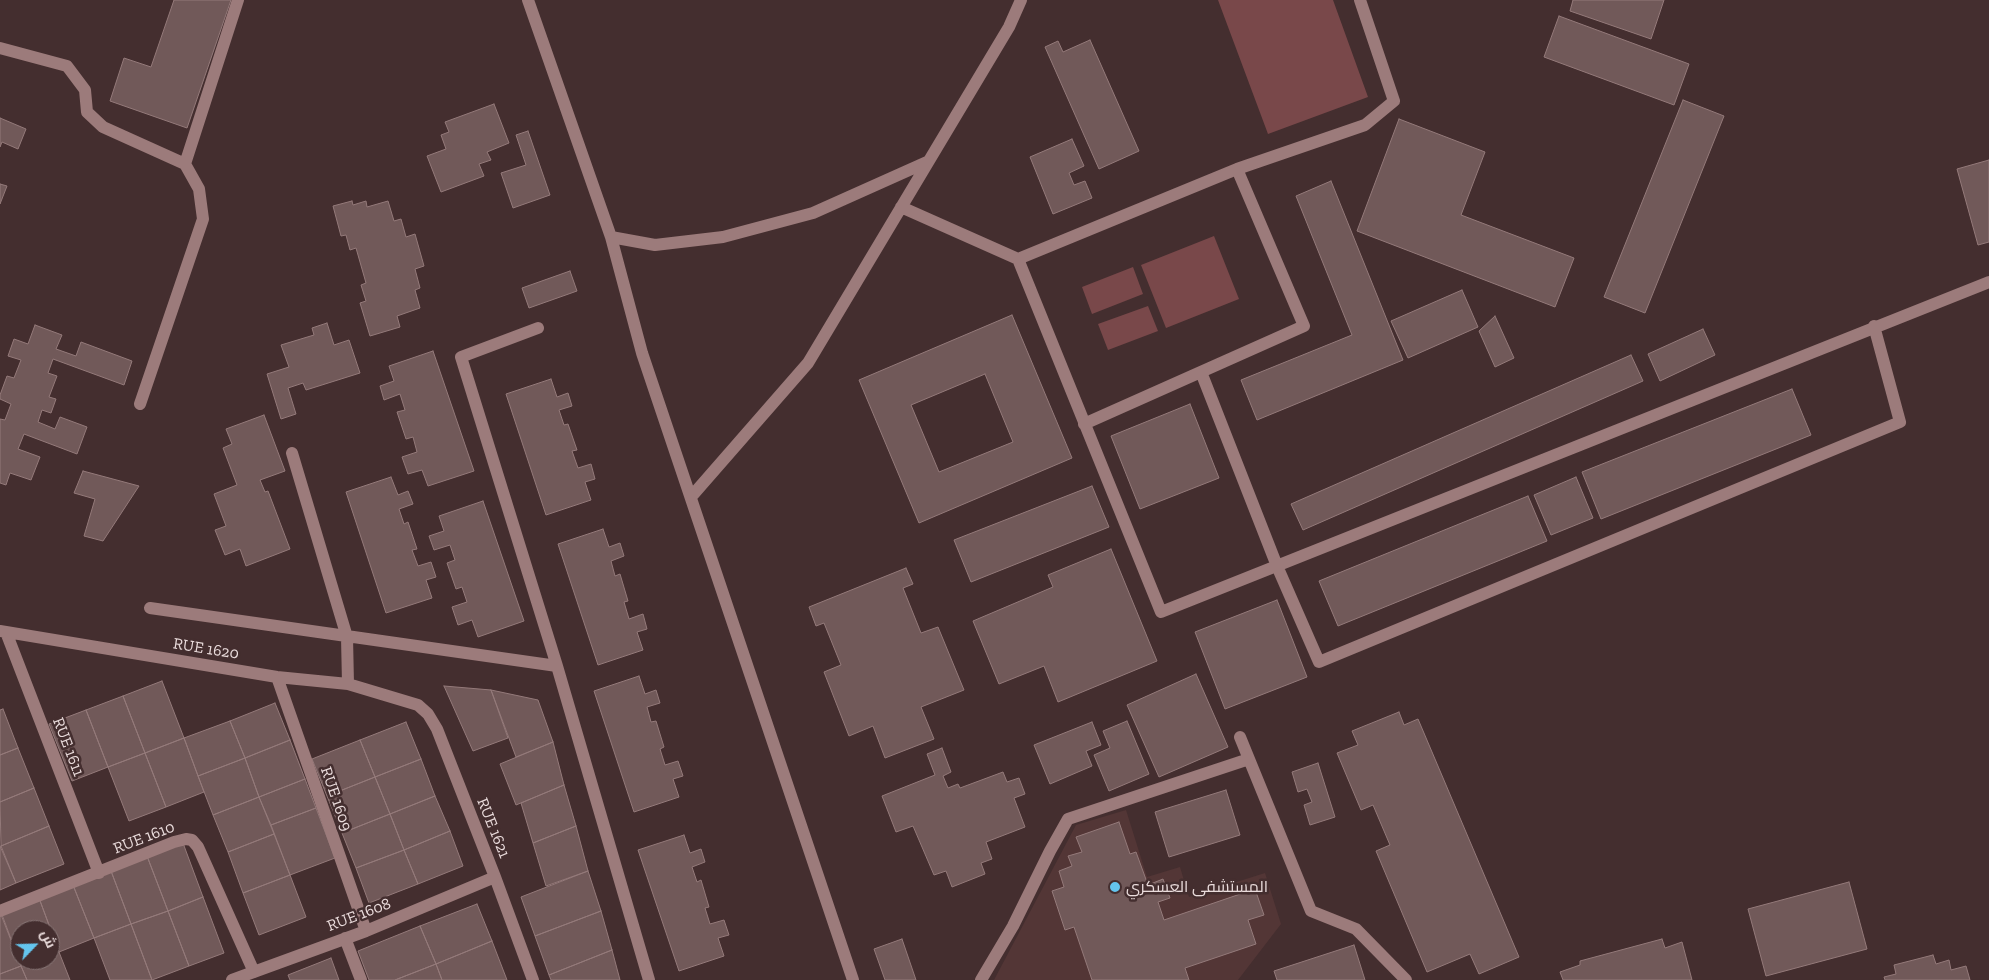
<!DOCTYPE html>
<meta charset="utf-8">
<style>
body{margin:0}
#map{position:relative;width:1989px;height:980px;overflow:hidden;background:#442e2f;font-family:"Zilla Slab",Cairo,serif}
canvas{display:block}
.north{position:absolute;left:10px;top:920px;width:50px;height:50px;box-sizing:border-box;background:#442e2f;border:1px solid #867474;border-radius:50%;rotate:66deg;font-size:14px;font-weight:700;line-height:20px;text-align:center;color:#eadcdc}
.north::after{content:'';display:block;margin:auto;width:18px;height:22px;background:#64c5ee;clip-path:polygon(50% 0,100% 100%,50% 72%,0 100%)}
</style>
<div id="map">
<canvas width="1989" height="980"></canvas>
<div class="north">ش</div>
</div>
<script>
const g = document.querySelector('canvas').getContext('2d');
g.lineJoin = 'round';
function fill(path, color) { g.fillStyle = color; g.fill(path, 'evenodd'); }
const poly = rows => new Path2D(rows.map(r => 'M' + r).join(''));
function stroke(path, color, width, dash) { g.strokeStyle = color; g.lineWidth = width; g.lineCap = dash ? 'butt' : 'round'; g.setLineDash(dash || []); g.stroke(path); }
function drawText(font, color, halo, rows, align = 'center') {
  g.font = font + ' "Zilla Slab",Cairo,serif'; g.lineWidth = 5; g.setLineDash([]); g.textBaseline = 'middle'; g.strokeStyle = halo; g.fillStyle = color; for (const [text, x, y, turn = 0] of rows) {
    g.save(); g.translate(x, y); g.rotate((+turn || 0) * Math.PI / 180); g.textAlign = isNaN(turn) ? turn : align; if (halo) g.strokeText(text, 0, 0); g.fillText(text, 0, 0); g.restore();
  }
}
const built = poly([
 [1126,810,1147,877,1180,867,1189,897,1265,873,1281,924,1238,980,994,980,1076,825]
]);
const green = poly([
 [1218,0,1333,0,1368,97,1268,134],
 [1214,236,1239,299,1166,328,1141,265],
 [1133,267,1143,294,1092,314,1082,287],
 [1148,306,1158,331,1108,350,1098,324]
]);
const building = poly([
 [174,0,231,0,187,128,110,101,124,58,151,67,174,0],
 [1573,0,1664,0,1651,39,1570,11,1573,0],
 [1559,16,1689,64,1674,105,1544,57,1559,16],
 [1090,40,1139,151,1099,169,1045,47,1058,41,1063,52,1090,40],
 [1683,100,1724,116,1645,313,1604,297,1683,100],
 [494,104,509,143,487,152,491,160,479,164,484,176,441,192,427,156,446,149,441,135,449,132,445,122,494,104],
 [0,118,26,129,18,149,2,142,0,147,0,118],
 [1399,119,1485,152,1461,215,1574,258,1555,307,1357,231,1399,119],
 [528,131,550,195,513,208,501,173,526,165,516,135,528,131],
 [1072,139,1084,166,1069,173,1074,185,1085,181,1092,198,1053,214,1030,157,1072,139],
 [1989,160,1989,242,1978,245,1957,169,1989,160],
 [1331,181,1403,360,1257,420,1241,380,1352,335,1296,196,1331,181],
 [0,184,7,186,0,204,0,184],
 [352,201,353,205,366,201,367,207,388,201,394,221,401,219,406,237,415,234,424,266,415,269,420,288,415,290,420,308,397,316,400,327,370,336,360,303,366,301,361,285,366,283,356,248,350,250,346,235,341,236,333,206,352,201],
 [570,271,577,291,529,308,522,288,570,271],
 [1462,290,1478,327,1408,358,1391,321,1462,290],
 [1012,315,1072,458,919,523,859,380,1012,315],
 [985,374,1013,442,939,472,911,405,985,374],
 [1495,316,1514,358,1495,367,1479,331,1495,316],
 [327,323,334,345,349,340,360,373,306,390,303,383,288,388,296,414,281,419,267,374,289,367,281,345,314,335,312,328,327,323],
 [35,325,62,335,56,349,76,356,81,342,132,361,124,385,53,359,48,373,57,376,49,397,56,399,51,413,42,410,38,422,55,429,60,417,87,427,77,454,24,434,18,449,40,457,31,480,10,473,6,485,0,483,0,419,5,420,11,404,0,399,0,395,7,376,14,378,21,360,8,356,14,339,28,344,35,325],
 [1703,329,1715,355,1660,381,1648,354,1703,329],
 [433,351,474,471,428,486,422,470,408,474,402,457,417,452,413,437,406,439,397,412,405,410,400,394,384,400,380,386,394,381,389,366,433,351],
 [1631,355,1643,381,1303,530,1291,504,1631,355],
 [551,379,557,397,568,393,572,406,559,410,564,425,568,424,577,450,572,451,578,468,591,464,595,479,585,482,591,500,546,515,506,394,551,379],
 [1792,389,1811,435,1601,519,1582,472,1792,389],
 [1190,404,1219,478,1140,509,1111,436,1190,404],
 [264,415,285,471,260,480,265,492,268,491,290,549,246,566,240,549,225,555,215,530,226,526,214,494,237,485,223,448,232,444,226,429,264,415],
 [83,471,139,486,103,541,84,536,95,499,74,493,83,471],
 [391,477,398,495,408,491,413,504,399,509,404,524,408,522,417,549,412,550,418,566,431,562,436,577,426,580,432,598,386,613,346,492,391,477],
 [1576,477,1593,518,1551,535,1534,495,1576,477],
 [1092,486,1109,527,971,582,954,540,1092,486],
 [1528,496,1547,541,1338,626,1319,581,1528,496],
 [483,501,524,621,478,637,472,620,458,625,452,607,467,602,462,587,456,589,447,563,455,560,450,545,434,550,429,536,444,531,439,516,483,501],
 [603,529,609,547,620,543,624,556,611,561,615,576,620,574,628,601,624,602,629,619,643,614,647,629,637,632,643,650,598,665,558,544,603,529],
 [1111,549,1157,661,1058,702,1044,666,999,684,973,621,1053,587,1048,575,1111,549],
 [906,568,913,584,903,588,921,633,938,627,964,690,921,707,934,739,885,758,873,726,849,736,824,672,841,665,824,623,816,626,809,607,906,568],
 [1277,600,1307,677,1225,709,1195,632,1277,600],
 [1196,674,1228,747,1159,777,1127,705,1196,674],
 [639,676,645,694,656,690,660,703,647,707,651,722,656,721,664,747,660,749,665,765,678,761,683,776,673,779,679,797,634,812,594,691,639,676],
 [162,681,184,738,145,753,123,696,162,681],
 [444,686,491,690,508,738,473,751,444,686],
 [491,690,538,700,553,742,516,757,491,690],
 [123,696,145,753,108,767,86,710,123,696],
 [275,703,290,740,245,758,230,721,275,703],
 [3,709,18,748,0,755,0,710,3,709],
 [86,710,108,767,72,781,49,724,86,710],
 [1399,712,1404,725,1418,719,1519,957,1479,974,1470,954,1427,972,1376,851,1390,845,1373,805,1361,810,1337,753,1358,745,1352,731,1399,712],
 [230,721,245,758,198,776,184,738,230,721],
 [1127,721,1149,774,1109,791,1094,755,1110,748,1103,731,1127,721],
 [406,722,421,759,375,777,360,740,406,722],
 [1092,722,1101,745,1086,751,1092,766,1050,784,1034,745,1092,722],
 [184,738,204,792,166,807,145,753,184,738],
 [290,740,305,779,259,797,245,758,290,740],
 [360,740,375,777,327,796,312,759,360,740],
 [553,742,564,785,516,805,500,764,553,742],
 [18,748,34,788,0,802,0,755,18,748],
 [942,748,951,772,943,776,948,788,958,784,960,788,1003,772,1007,782,1019,778,1025,794,1014,798,1025,827,986,842,992,859,981,863,985,874,952,887,946,871,934,875,913,826,896,832,882,796,935,775,927,754,942,748],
 [145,753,166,807,129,821,108,767,145,753],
 [245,758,259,797,213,815,198,776,245,758],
 [421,759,435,796,390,814,375,777,421,759],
 [1318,763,1335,817,1310,825,1304,805,1312,802,1307,789,1298,792,1292,772,1318,763],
 [375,777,390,814,342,833,327,796,375,777],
 [305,779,316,808,271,825,259,797,305,779],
 [564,785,576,826,533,843,521,803,564,785],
 [34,788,49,826,1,846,0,802,34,788],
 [1226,790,1240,835,1169,857,1155,812,1226,790],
 [435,796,450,831,404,850,390,814,435,796],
 [259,797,274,834,228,852,213,815,259,797],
 [316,808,335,858,290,875,271,825,316,808],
 [390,814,404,850,356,868,342,833,390,814],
 [1119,822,1130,854,1136,852,1148,885,1163,879,1170,898,1158,902,1164,920,1255,889,1264,915,1248,920,1256,944,1185,968,1189,980,1092,980,1074,927,1065,930,1052,891,1064,887,1059,871,1072,866,1068,856,1082,852,1076,837,1119,822],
 [49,826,64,864,16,883,1,846,49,826],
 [576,826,588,871,546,886,533,843,576,826],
 [450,831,463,866,418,884,404,850,450,831],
 [274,834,290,875,243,893,228,852,274,834],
 [684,835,690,853,701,849,705,862,692,867,697,882,701,880,709,907,705,908,710,924,724,920,729,935,718,938,724,956,679,971,638,850,684,835],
 [183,843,203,897,168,911,147,856,183,843],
 [0,846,16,883,0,890,0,846],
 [404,850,418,884,369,903,356,868,404,850],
 [147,856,168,911,131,924,111,871,147,856],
 [111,871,131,924,94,938,73,885,111,871],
 [588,871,601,911,535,936,521,897,588,871],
 [290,875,306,917,259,935,243,893,290,875],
 [1849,882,1867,949,1766,976,1748,909,1849,882],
 [73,885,94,938,59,952,39,898,73,885],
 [203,897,224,953,189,966,168,911,203,897],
 [39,898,59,952,50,955,50,930,20,930,20,960,38,960,21,966,1,912,39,898],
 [477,904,492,941,436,964,420,926,477,904],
 [168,911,189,966,152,980,131,924,168,911],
 [601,911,612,950,549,975,535,936,601,911],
 [0,912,21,966,0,974,0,912],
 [131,924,152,980,110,980,94,938,131,924],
 [420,926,436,964,395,980,369,980,358,951,420,926],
 [902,939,916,980,885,980,874,949,902,939],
 [1662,939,1665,948,1682,942,1692,980,1563,980,1560,972,1580,965,1580,961,1662,939],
 [492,941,507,980,442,980,436,964,492,941],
 [1354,945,1365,980,1277,980,1274,971,1354,945],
 [612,950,620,980,551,980,549,975,612,950],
 [59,952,70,980,27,980,21,966,38,960,50,960,50,955,59,952],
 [1933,955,1936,964,1949,960,1951,970,1966,966,1970,980,1885,980,1884,977,1896,974,1894,965,1933,955],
 [331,958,339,980,290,980,288,975,331,958],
 [436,964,442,980,395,980,436,964],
 [21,966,27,980,0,980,0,974,21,966]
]);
const minor = poly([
 [528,0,611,237,642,353,853,980],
 [0,48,67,66,85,90,87,112,103,127,185,164,199,189,203,219,140,404],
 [185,164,238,0],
 [1237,169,1365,125,1394,101,1360,0],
 [901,207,1018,259,1161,612,1989,282],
 [611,237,655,245,723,237,813,213,927,162],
 [1018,259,1237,169,1304,326,1084,424],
 [538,328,461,357,557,666,649,980],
 [1201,372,1277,566,1319,662,1900,422,1874,326],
 [292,453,347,637,348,684],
 [691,497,808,363,1009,27,1021,0],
 [150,608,557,666],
 [0,631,277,677,348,684,418,705,428,714,437,729,495,877,533,980],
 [6,632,99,873],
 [277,677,366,931],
 [1240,737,1311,911,1356,929,1406,980],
 [0,911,174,842,186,839,192,840,198,847,254,972],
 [345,938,361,980],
 [232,980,366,931,495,877],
 [981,980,1013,926,1050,851,1068,819,1249,759]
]);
const markers = [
 [1115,887,6,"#64c5ee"]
];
const streetNames = [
 ["RUE 1620",206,649,9],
 ["RUE 1611",68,747,69],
 ["RUE 1609",336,799,71],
 ["RUE 1621",493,828,68],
 ["RUE 1610",144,838,-21],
 ["RUE 1608",359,915,-21]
];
const poiNames = [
 ["المستشفى العسكري",1126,887]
];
fill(built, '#533636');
fill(green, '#79484a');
fill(building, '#715959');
stroke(building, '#947a7a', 1);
stroke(minor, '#9c7b7b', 12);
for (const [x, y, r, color] of markers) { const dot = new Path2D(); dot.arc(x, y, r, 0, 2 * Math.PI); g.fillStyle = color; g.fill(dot); stroke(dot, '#442e2f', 2); }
drawText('16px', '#eadcdc', '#442e2f', streetNames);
drawText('16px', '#eadcdc', '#442e2f', poiNames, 'left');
</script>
